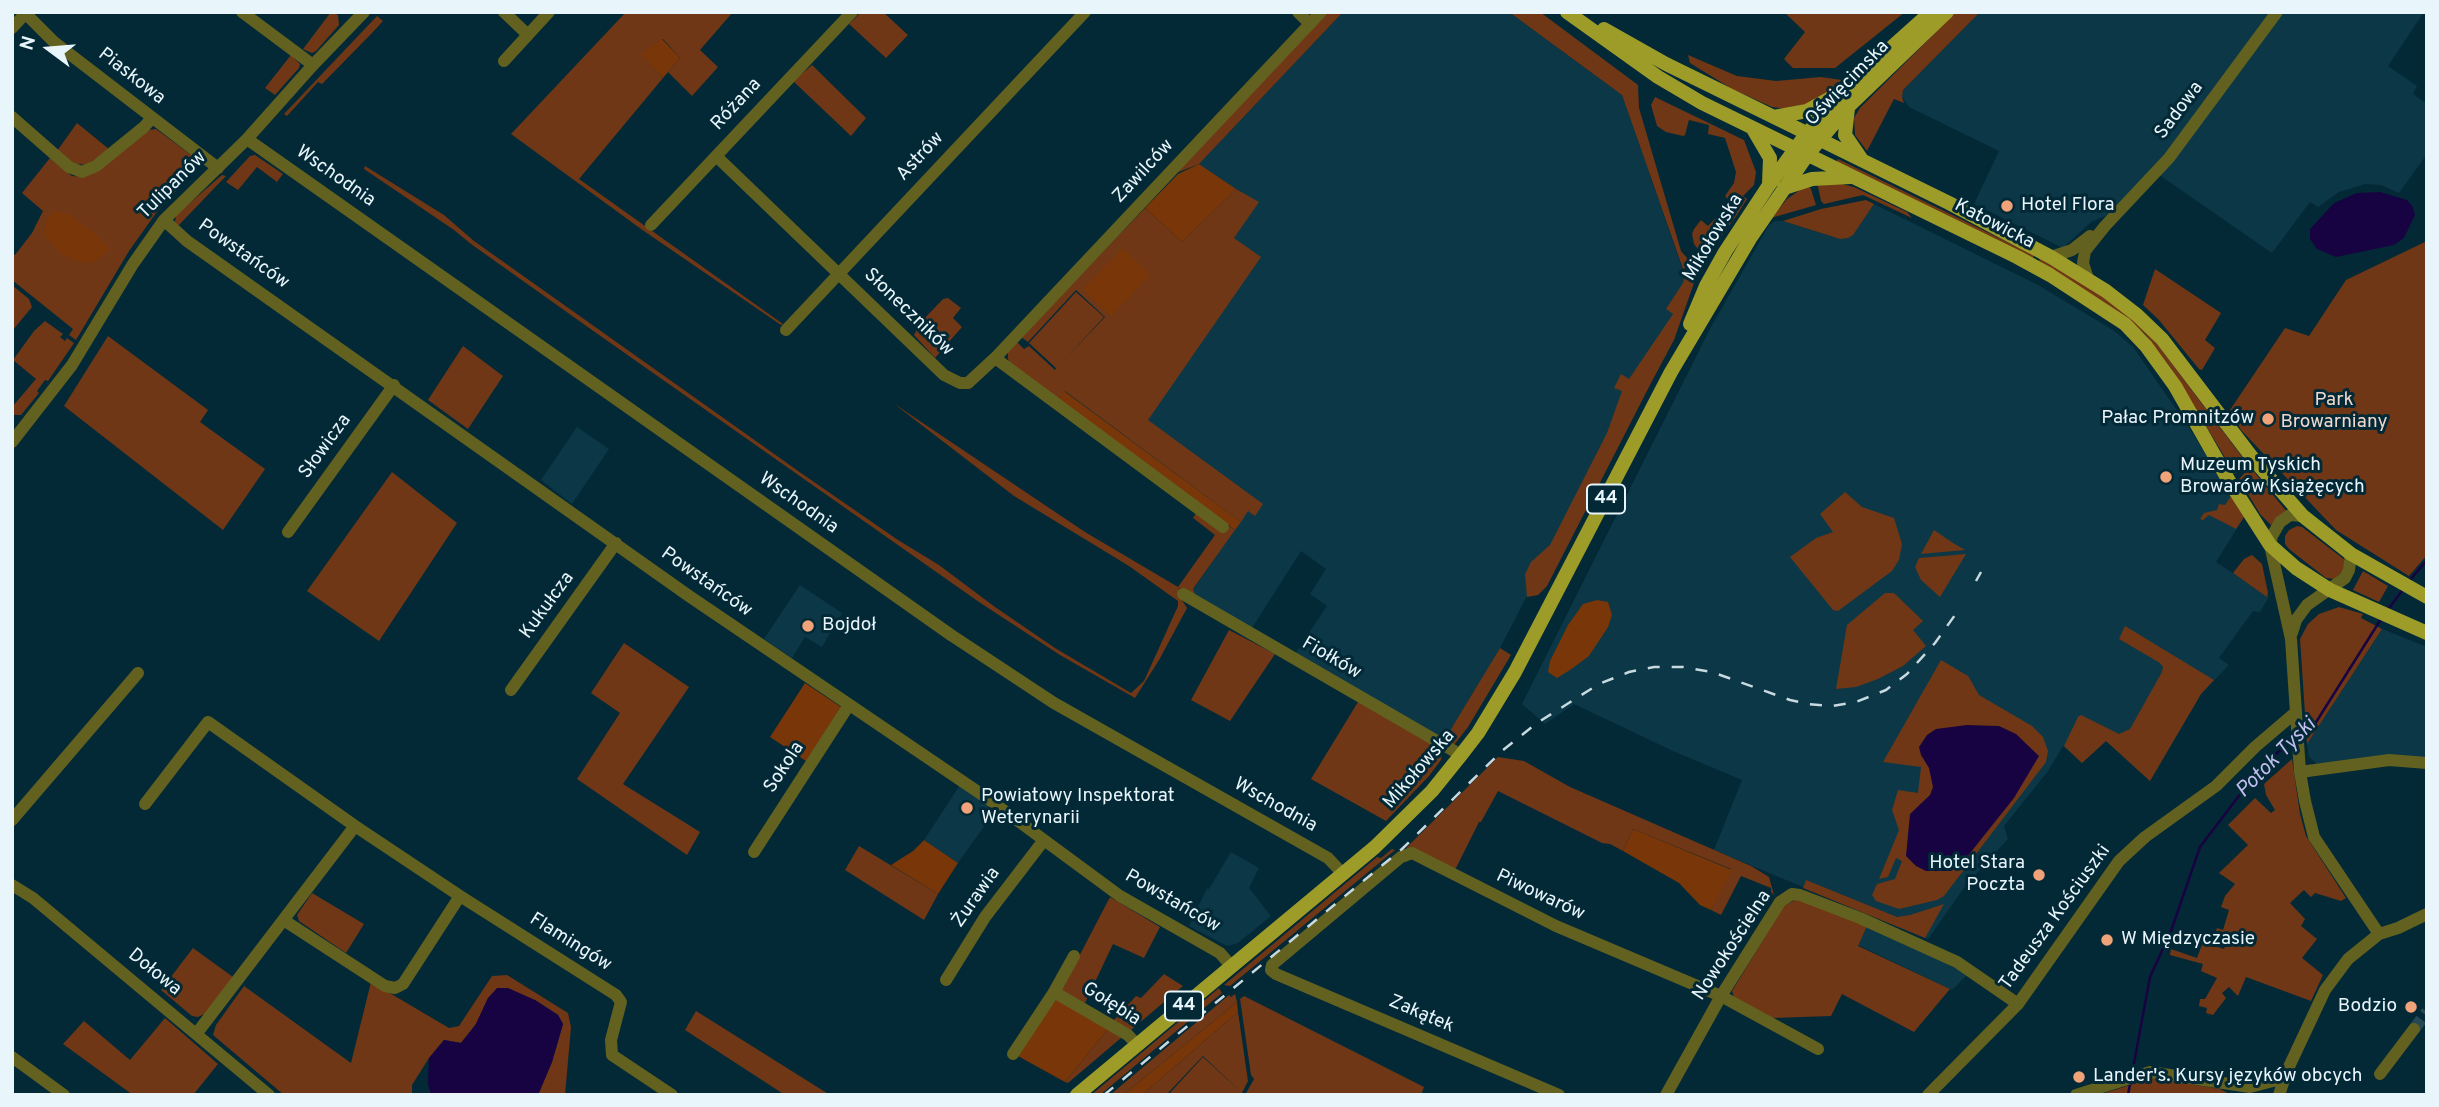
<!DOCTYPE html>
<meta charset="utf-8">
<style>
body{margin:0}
#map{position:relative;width:2439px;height:1107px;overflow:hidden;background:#032937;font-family:Overpass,sans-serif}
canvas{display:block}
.frame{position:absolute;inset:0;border:14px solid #e8f5fb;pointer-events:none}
.north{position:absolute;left:14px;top:14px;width:70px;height:70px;-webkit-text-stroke:5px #032937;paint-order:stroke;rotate:286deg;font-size:19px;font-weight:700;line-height:28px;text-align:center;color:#e8f5fb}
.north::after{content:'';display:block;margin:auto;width:24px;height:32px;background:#e8f5fb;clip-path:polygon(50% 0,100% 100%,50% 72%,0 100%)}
</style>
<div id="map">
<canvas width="2439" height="1107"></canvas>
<div class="frame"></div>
<div class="north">N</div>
</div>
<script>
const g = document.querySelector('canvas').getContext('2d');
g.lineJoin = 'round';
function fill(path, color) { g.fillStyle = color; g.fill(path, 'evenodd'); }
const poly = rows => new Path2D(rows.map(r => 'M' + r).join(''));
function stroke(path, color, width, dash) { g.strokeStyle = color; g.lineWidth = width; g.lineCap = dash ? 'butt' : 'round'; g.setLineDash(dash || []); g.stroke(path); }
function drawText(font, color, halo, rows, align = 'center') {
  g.font = font + ' Overpass,sans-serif'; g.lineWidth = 6; g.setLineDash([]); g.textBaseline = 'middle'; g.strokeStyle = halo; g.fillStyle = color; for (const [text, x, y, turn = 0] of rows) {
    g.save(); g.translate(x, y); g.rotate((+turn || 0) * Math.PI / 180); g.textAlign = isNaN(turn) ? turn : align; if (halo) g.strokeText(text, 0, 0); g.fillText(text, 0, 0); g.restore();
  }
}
const built = poly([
 [1343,12,1509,12,1622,95,1688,285,1500,648,1445,739,1295,654,1327,606,1310,594,1326,569,1301,551,1252,628,1196,597,1193,590,1240,522,1050,380,1182,242,1235,189,1199,164],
 [1980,12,2424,12,2388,66,2417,86,2413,94,2427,104,2427,154,2399,193,2381,185,2365,184,2339,192,2318,207,2310,202,2272,253,2152,170,2108,215,2091,222,2063,248,1974,204,1999,151,1909,107,1902,97,1903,90],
 [1874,204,2038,285,2113,330,2133,347,2190,429,2244,517,2216,562,2269,597,2260,612,2253,611,2219,658,2229,665,2201,694,2150,781,2106,741,2082,763,2063,746,2048,771,2004,826,2008,839,1966,885,1928,939,1714,850,1742,780,1673,751,1574,704,1545,724,1522,704,1711,327,1769,225,1775,221,1783,221,1840,239,1853,234],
 [577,427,609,449,572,504,541,480],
 [800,585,842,613,822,647,805,637,792,658,764,639],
 [2382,629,2427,647,2427,758,2317,764,2309,757,2307,744],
 [960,785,995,811,958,863,924,840],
 [1231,852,1259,868,1249,888,1271,916,1238,943,1227,946,1189,926,1207,888,1209,889],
 [1867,926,1944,962,1967,975,1952,990,1858,945]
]);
const green = poly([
 [331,12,338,15,339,25,316,51,312,53,303,49],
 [626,12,733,12,700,50,718,67,692,96,668,72,680,58,663,39,642,54,663,78,579,179,783,324,781,325,641,229,511,134],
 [861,12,883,12,908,35,886,58,849,24],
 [1328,12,1343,12,1199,164,1176,173],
 [1509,12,1540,12,1638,85,1639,108,1681,251,1693,265,1683,269,1622,95],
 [1784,12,1905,12,1835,68,1793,68,1784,59,1805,32],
 [1956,12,1980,12,1903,90,1902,97,1904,103,1894,99,1867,151,1855,135,1854,118,1860,108],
 [377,16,383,21,372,33,322,84,318,82,287,116,284,114],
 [291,55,300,64,299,68,275,95,265,88],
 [1688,55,1737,76,1776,81,1821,77,1842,80,1825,96,1813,103,1787,109,1772,107,1732,89,1690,63],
 [812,65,866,118,851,136,793,81],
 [1655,97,1744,140,1756,172,1754,185,1743,196,1747,199,1737,215,1712,249,1704,250,1701,253,1694,244,1692,234,1694,229,1701,220,1708,226,1731,202,1725,196,1734,183,1736,172,1725,138,1708,134,1709,125,1689,120,1685,135,1683,136,1666,132,1657,126,1651,105],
 [77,123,110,150,86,165,71,163,57,151],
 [156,129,202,163,156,213,129,251,76,340,69,335,73,329,12,280,12,253,15,255,32,233,43,211,22,193,50,158,72,176,84,177,148,130],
 [255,155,283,174,277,182,257,167,238,190,226,182,250,156],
 [1838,159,2034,255,2033,259,1836,162],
 [365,166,444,215,474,241,801,473,898,540,939,565,995,607,1055,648,1131,693,1144,681,1178,606,1178,601,1129,566,1014,496,893,403,1085,532,1178,587,1215,535,1193,518,1196,513,1226,531,1229,526,1235,530,1193,589,1196,597,1179,588,1178,594,1187,608,1159,660,1135,698,1060,655,979,602,592,330,471,244,454,230,364,169],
 [222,175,226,176,178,226,175,222,176,215],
 [1817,182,1838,183,1854,187,1907,212,1912,218,1863,195,1824,204,1821,201],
 [1807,185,1811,189,1816,205,1771,218,1787,199],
 [1236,189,1259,202,1234,238,1261,257,1148,420,1263,504,1255,516,1248,511,1241,522,1065,391,1059,400,1009,363,1008,358,1008,350,1017,342,1024,349,1029,346,1055,370,1056,368,1029,343,1076,292,1104,317,1066,358,1105,317,1076,290,1028,342,1021,337,1145,208,1182,242],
 [1866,200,1874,204,1853,235,1848,238,1840,239,1783,221,1821,209],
 [2427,241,2427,555,2409,576,2336,530,2241,430,2230,410,2285,328,2309,336,2346,280],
 [2040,258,2109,300,2148,332,2246,462,2235,474,2170,367,2145,334,2116,310,2039,261],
 [2155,269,2221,313,2205,340,2215,348,2202,370,2199,369,2159,320,2143,305],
 [1694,273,1694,283,1674,340,1651,383,1547,586,1538,595,1527,597,1525,574,1531,562,1550,545,1607,433,1622,391,1614,388,1621,374,1629,379,1673,314,1666,309,1683,283,1685,276],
 [12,285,29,299,32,307,12,331],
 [948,298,961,308,953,318,962,327,935,358,914,335,921,322,943,299],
 [45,321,63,334,60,337,65,341,67,338,74,343,48,381,45,380,37,391,39,393,21,415,15,415,12,413,12,407,36,379,13,360,34,331],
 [108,336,208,410,200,422,265,469,223,530,64,406],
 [463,346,503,376,468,429,428,400],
 [2250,467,2287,512,2271,525,2260,514,2239,479],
 [392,472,457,523,379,641,307,591],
 [1845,492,1862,507,1894,518,1902,544,1899,560,1892,571,1838,611,1833,610,1790,557,1816,538,1833,532,1820,514],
 [2231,496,2244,517,2236,529,2209,515,2203,520,2200,519,2204,513,2217,510,2219,504,2225,505],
 [2297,526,2302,527,2345,560,2344,571,2334,579,2326,578,2289,549,2285,544,2285,536,2289,530],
 [1934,530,1953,543,1965,550,1921,554],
 [1966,554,1940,597,1921,580,1915,567,1919,558],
 [2252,555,2262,564,2268,593,2267,597,2233,573,2244,559],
 [2363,571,2388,586,2379,602,2353,590],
 [1885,593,1894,593,1923,621,1913,630,1926,646,1903,666,1878,679,1856,687,1836,689,1847,625],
 [2339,607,2363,614,2361,618,2382,629,2307,744,2300,639,2308,624,2319,614],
 [2125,626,2214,680,2201,694,2150,781,2106,741,2082,763,2064,746,2078,717,2081,715,2119,734,2130,729,2162,672,2163,667,2160,663,2119,639],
 [1229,630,1275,654,1230,721,1191,700],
 [624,643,689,687,623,784,700,832,687,855,577,779,620,713,591,693],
 [1500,648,1511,655,1468,727,1454,745,1445,739],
 [1941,660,1968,676,1979,695,2032,726,2043,737,2048,751,2046,762,1944,896,1937,900,1899,909,1876,901,1872,895,1877,884,1895,879,1902,861,1896,858,1888,877,1879,879,1899,830,1892,810,1898,790,1918,793,1921,767,1883,762],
 [1358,702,1443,748,1441,760,1429,776,1386,821,1311,779],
 [1498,757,1524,761,1570,787,1751,866,1769,877,1774,895,1771,892,1771,888,1741,876,1721,915,1711,910,1731,869,1633,829,1623,851,1610,844,1602,843,1498,791,1481,822,1479,822,1455,870,1406,848],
 [2292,759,2300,814,2306,836,2346,898,2341,901,2315,893,2311,897,2304,890,2290,903,2305,919,2301,926,2317,939,2302,958,2323,975,2311,1001,2246,977,2238,996,2229,987,2222,993,2226,998,2213,1015,2206,1013,2207,1008,2199,1006,2200,999,2205,999,2217,978,2201,971,2203,964,2170,955,2171,949,2197,958,2203,942,2224,949,2228,937,2215,933,2217,928,2223,930,2229,910,2221,907,2225,896,2235,884,2219,873,2248,845,2228,825,2255,798,2271,813,2275,810,2266,795,2264,784],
 [859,846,938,894,924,920,845,870],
 [1392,849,1395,850,1230,986,1224,985,1377,857,1381,858],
 [1806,880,1897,917,1910,915,1944,904,1925,938,1803,888],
 [312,893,364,924,346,953,299,921,297,915],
 [1110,897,1160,927,1144,958,1113,944,1085,1003,1061,991],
 [1795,900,1800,900,1867,926,1858,946,1950,989,1914,1032,1842,994,1831,1016,1773,1018,1734,997,1732,991,1783,907],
 [193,948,233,977,206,1013,198,1017,192,1016,161,990],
 [1164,974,1183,986,1131,1030,1113,1021,1136,996,1141,998],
 [507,975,568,1013,571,1027,565,1095,538,1095,552,1062,563,1024,558,1015,535,1000,488,998,476,1024,461,1043,444,1040,429,1058,412,1085,412,1095,284,1095,213,1035,216,1025,244,986,351,1063,371,982,449,1028,459,1026,492,976],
 [1219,988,1222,993,1100,1095,1091,1095],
 [1235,994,1237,1002,1123,1095,1110,1095,1229,995,1231,997],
 [1244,996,1424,1087,1421,1095,1245,1095,1254,1079,1251,1075,1240,999],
 [696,1011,720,1026,830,1095,785,1095,685,1030],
 [1238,1012,1248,1081,1241,1095,1168,1095,1203,1057,1241,1092,1203,1056,1166,1095,1142,1095],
 [165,1018,218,1064,193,1095,133,1095,63,1044,84,1021,130,1060],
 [1108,1029,1119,1034,1121,1038,1068,1083,1065,1082],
 [2153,1078,2220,1089,2231,1095,2098,1095]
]);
const forest = poly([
 [662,39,680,58,663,78,641,54],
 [1199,164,1236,189,1182,242,1145,208,1178,174],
 [54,211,69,214,93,232,110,249,93,263,74,260,60,253,44,235,47,219],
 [1123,248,1150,275,1111,316,1083,289],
 [1064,391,1241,522,1235,530,1059,400],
 [1597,600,1608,602,1612,615,1608,627,1589,656,1570,670,1557,678,1548,672,1550,661,1568,625,1583,604],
 [805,683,841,707,806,761,770,737],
 [1633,829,1732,870,1711,910,1700,905,1679,883,1623,851],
 [924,840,958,863,938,894,891,865,913,851],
 [1057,998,1108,1029,1065,1082,1016,1055],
 [1237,1002,1238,1012,1142,1095,1123,1095]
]);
const water = poly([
 [2380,192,2407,200,2413,207,2415,215,2404,238,2394,245,2336,257,2317,249,2310,239,2310,229,2334,203,2357,193],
 [1967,725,1999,726,2016,734,2039,756,2014,798,1963,862,1951,871,1926,871,1916,866,1906,856,1910,814,1930,795,1933,787,1929,768,1921,755,1919,747,1927,735,1936,729],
 [497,988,508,988,535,1000,558,1015,563,1024,552,1062,538,1095,431,1095,428,1084,429,1058,444,1040,461,1043,476,1024,488,998]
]);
const stream = poly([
 [2410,580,2427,560],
 [2387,611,2404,588],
 [2303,735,2313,727,2381,619],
 [2132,1074,2150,977,2171,931,2200,847,2254,776,2278,752,2292,743],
 [2128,1095,2130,1084]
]);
const minorTunnel = poly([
 [2414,1029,2427,1012]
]);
const minor = poly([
 [24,12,54,42,218,168],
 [242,12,313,65],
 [504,12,528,35],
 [1298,12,1310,24],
 [12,28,25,14],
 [504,61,549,12],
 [12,117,69,167,82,172,96,166,144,127,152,118],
 [247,139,951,635,1054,703,1328,858,1343,874],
 [716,156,944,375,960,383,968,383,995,358,1223,527],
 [164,220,187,241,689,596,987,798,1120,896,1220,953,1232,967],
 [651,225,852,12],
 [2051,257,2072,250,2090,236],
 [2088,279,2083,263,2085,251,2105,226,2169,158,2277,12],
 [786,330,1085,12],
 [995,358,1321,12],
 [12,442,72,365,133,264,164,220,247,139,313,65,364,12],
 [2303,516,2290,515,2280,522,2272,536,2270,545,2291,639,2300,772,2305,801,2314,837,2379,934],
 [288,532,394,385],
 [1183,594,1461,755],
 [2292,633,2296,620,2307,605,2345,578,2349,570,2351,554],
 [511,690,616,543],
 [2300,772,2389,760,2427,763],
 [145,804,208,722,355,826,460,896,616,995,621,1002,611,1040,612,1055,672,1095],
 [12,820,138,673],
 [754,852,849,705],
 [12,885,33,898,269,1095],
 [285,921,385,986,395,988,403,984,460,896],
 [946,980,985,917,1044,840],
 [1054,992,1074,956],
 [197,1033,355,826],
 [1013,1054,1054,992,1128,1035,1137,1045],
 [12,1057,64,1095],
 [2380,1074,2414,1029],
 [1559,1095,1276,974,1271,970,1272,965,1401,857,1412,853,1556,926,1721,996,1818,1049],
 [1666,1095,1721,996,1780,902,1792,894,1800,895,1860,918,1957,962,2018,1004],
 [1928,1095,2018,1004,2119,861,2145,837,2216,786,2255,747,2296,712],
 [2076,1095,2150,1072,2250,1087,2273,1081,2286,1071],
 [2279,1095,2287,1071,2325,990,2348,959,2379,934,2398,928,2427,914]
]);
const major = poly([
 [1567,12,1658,77,1702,103,2017,257,2050,275,2125,324,2146,346,2175,386,2229,481,2270,545,2296,568,2330,590,2427,633],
 [1604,29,1666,64,1949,203,2051,257,2106,291,2137,315,2162,339,2254,460,2303,516,2351,554,2427,597],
 [1848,108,1845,135,1862,160],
 [1774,117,1807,111,1838,94],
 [1753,129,1770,158,1769,184],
 [1784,188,1812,179,1850,177],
 [1690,324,1706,286,1725,252,1769,185,1807,133,1873,64,1931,12],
 [1077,1095,1375,847,1432,791,1461,755,1478,733,1515,672,1671,372,1751,237,1808,154,1849,106,1947,12]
]);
const rail = poly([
 [1976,581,1981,572],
 [1104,1095,1402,849,1503,750,1537,723,1599,684,1629,672,1654,667,1683,667,1712,672,1790,700,1808,704,1832,706,1856,702,1886,690,1907,674,1935,643,1955,615]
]);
const markers = [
 [2007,206,7,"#f0a279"],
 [2268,419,7,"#f0a279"],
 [2166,477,7,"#f0a279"],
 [808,626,7,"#f0a279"],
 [967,808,7,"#f0a279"],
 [2039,875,7,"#f0a279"],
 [2107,940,7,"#f0a279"],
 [2411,1007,7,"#f0a279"],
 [2079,1077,7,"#f0a279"]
];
const shields = [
 [1606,499,38],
 [1184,1006,38]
];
const shieldNames = [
 ["44",1606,499],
 ["44",1184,1006]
];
const streetNames = [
 ["Piaskowa",131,77,38],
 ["Oświęcimska",1848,84,-46],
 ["Różana",737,105,-47],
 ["Sadowa",2180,111,-53],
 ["Astrów",921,157,-47],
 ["Zawilców",1144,172,-47],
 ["Wschodnia",335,177,35],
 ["Tulipanów",173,186,-45],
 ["Katowicka",1994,225,27],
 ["Mikołowska",1714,238,-59],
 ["Powstańców",243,255,35],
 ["Słoneczników",908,313,44],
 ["Słowicza",326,447,-54],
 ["Wschodnia",798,504,35],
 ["Powstańców",706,583,35],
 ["Kukułcza",548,606,-54],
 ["Fiołków",1331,659,30],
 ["Sokola",785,768,-57],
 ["Mikołowska",1420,770,-49],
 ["Wschodnia",1275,806,29],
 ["Piwowarów",1540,896,25],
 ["Żurawia",977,898,-55],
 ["Powstańców",1172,902,30],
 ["Tadeusza Kościuszki",2056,918,-54],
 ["Flamingów",570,943,32],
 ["Nowokościelna",1733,946,-57],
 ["Dołowa",154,973,39],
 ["Gołębia",1111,1005,32],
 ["Zakątek",1421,1015,23]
];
const poiNames = [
 ["Hotel Flora",2021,206],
 ["Pałac Promnitzów",2254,419,"right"],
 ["Muzeum Tyskich",2180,466],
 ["Browarów Książęcych",2180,488],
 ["Bojdoł",822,626],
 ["Powiatowy Inspektorat",981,797],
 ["Weterynarii",981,819],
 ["Hotel Stara",2025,864,"right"],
 ["Poczta",2025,886,"right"],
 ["W Międzyczasie",2121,940],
 ["Bodzio",2397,1007,"right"],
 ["Lander's. Kursy języków obcych",2093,1077]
];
const parkNames = [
 ["Park",2334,401],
 ["Browarniany",2334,423]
];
const waterNames = [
 ["Potok Tyski",2277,759,-45]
];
fill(built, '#0b3747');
fill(green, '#6f3715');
fill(forest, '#793608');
fill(water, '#180342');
stroke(stream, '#180342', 2.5);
stroke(minorTunnel, '#254854', 12, [12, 6]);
stroke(minor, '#62611f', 12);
stroke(major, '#9e9c29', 14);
stroke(rail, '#c8d9e0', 2.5, [12, 12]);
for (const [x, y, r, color] of markers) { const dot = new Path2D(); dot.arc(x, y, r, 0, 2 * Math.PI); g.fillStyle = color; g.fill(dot); stroke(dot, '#032937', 2.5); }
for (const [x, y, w] of shields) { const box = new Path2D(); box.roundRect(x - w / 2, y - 14.5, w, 29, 5); g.fillStyle = '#032937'; g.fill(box); stroke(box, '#e8f5fb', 2); }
drawText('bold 18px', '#e8f5fb', null, shieldNames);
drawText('19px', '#e8f5fb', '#032937', streetNames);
drawText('19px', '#e8f5fb', '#032937', poiNames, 'left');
drawText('19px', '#f1d8cc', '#032937', parkNames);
drawText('italic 21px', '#c2beed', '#032937', waterNames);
</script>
